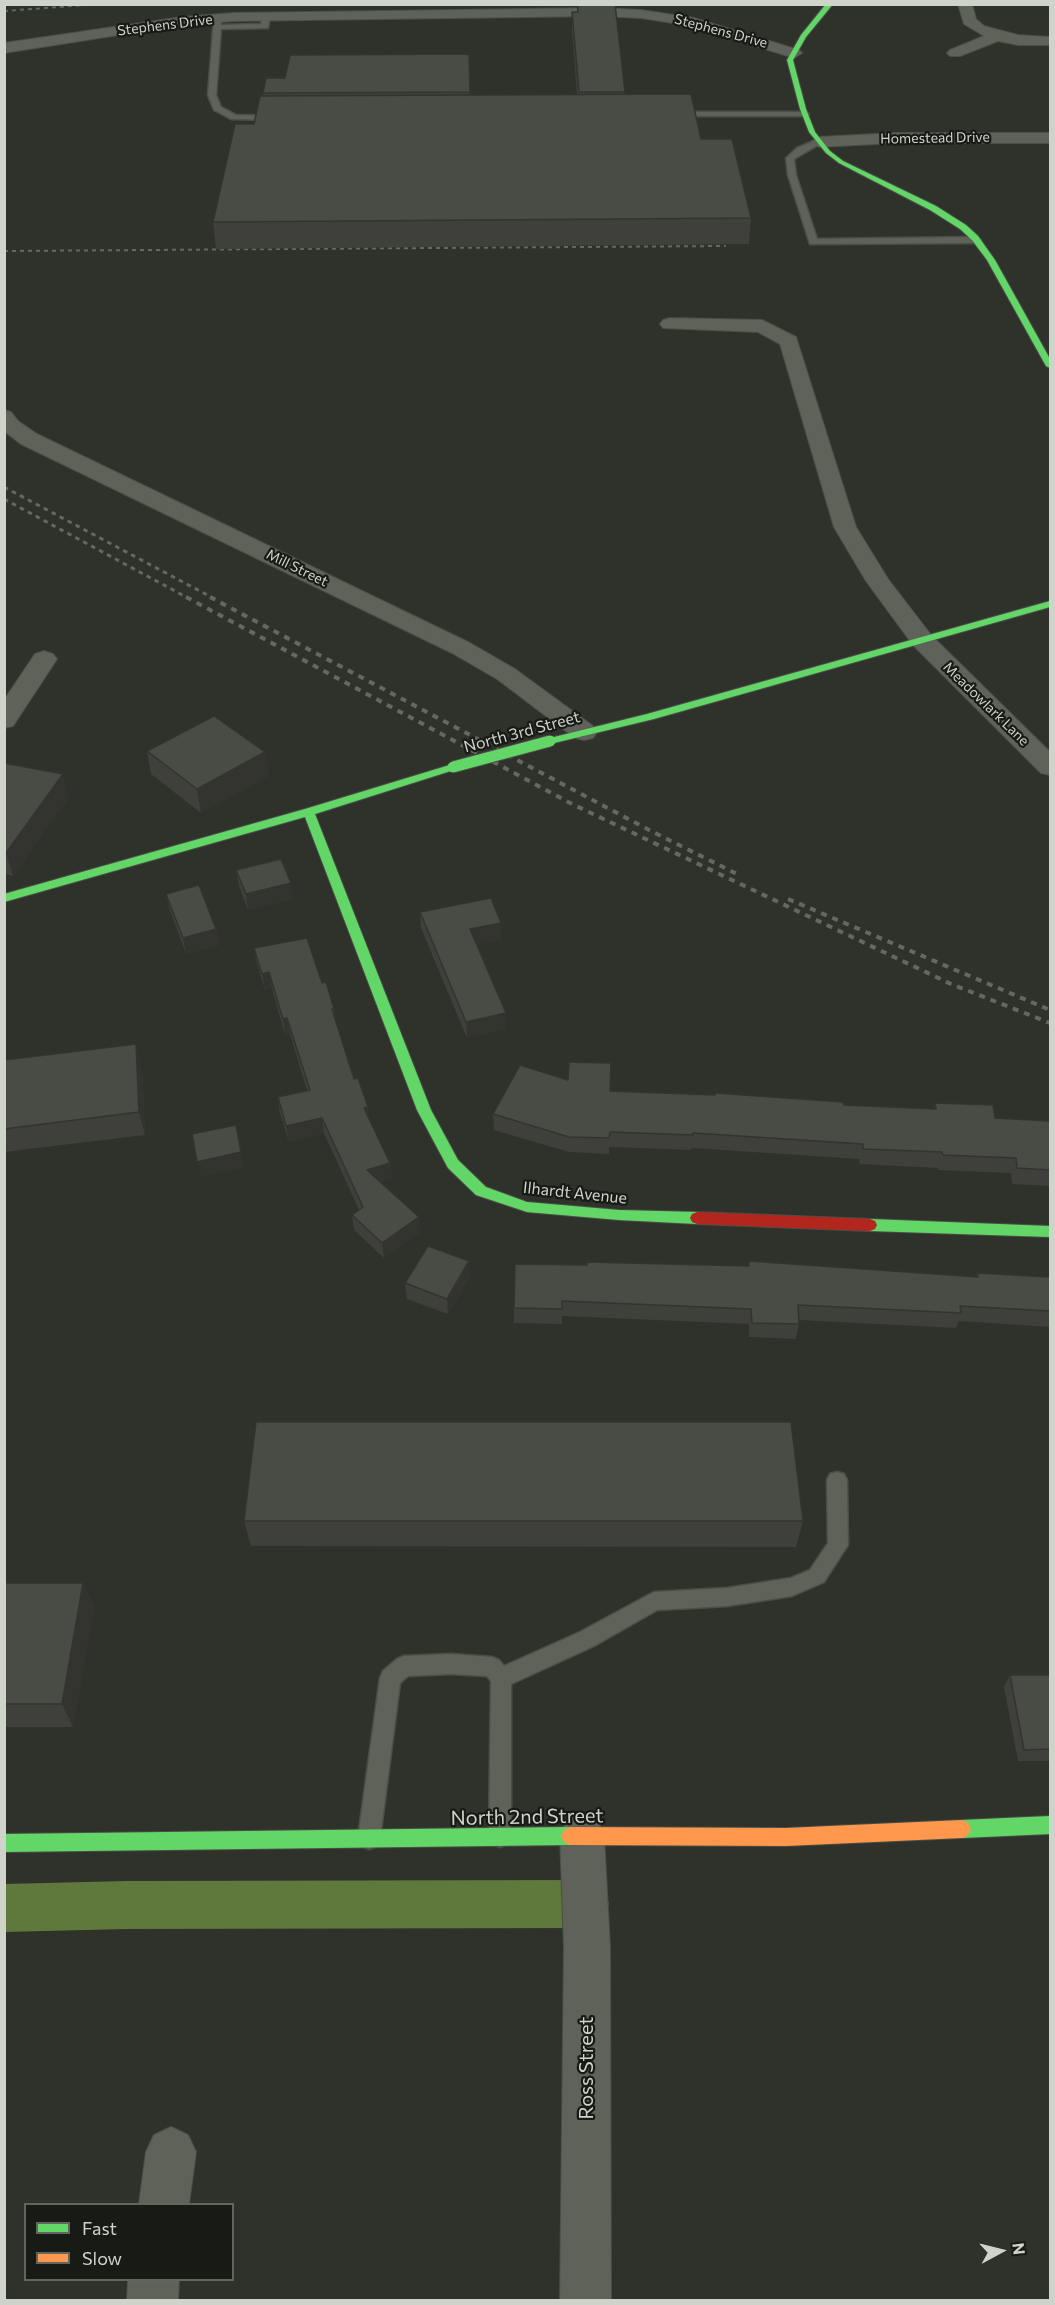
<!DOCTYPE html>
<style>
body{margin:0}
#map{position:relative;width:1055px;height:2305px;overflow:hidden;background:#2e322a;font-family:Commissioner,sans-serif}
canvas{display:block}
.frame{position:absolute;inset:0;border:6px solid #cfd4cb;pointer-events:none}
.legend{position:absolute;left:24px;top:2203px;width:210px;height:78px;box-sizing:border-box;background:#181b15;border:2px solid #61655e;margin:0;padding:8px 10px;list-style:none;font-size:18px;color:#cfd4cb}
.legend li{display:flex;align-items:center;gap:12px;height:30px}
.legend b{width:30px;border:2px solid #61655e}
.north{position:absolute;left:971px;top:2221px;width:60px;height:60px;-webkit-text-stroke:4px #181b15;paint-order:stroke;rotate:83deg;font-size:16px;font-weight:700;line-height:24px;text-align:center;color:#cfd4cb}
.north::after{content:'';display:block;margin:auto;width:21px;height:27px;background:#cfd4cb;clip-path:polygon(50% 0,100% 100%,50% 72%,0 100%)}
</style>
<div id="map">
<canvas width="1055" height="2305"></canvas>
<div class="frame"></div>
<ul class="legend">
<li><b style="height:8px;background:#63d668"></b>Fast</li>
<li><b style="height:8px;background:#ff974d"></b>Slow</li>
</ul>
<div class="north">N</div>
</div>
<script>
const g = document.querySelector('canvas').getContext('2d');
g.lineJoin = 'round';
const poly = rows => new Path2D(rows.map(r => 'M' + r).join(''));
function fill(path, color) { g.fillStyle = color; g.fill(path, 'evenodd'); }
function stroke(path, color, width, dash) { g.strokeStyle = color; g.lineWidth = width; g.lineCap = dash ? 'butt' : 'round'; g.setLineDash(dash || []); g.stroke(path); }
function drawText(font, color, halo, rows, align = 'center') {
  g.font = font + ' Commissioner,sans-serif'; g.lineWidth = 4.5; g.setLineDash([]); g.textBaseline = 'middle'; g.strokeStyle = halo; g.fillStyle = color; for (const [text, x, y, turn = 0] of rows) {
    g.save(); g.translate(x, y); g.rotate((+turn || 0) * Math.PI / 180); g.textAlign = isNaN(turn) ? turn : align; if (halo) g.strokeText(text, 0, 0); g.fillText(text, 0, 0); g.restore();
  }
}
const canal = poly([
 [585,1880,602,1887,609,1904,602,1921,585,1928,126,1929,4,1932,4,1884,126,1881,585,1880]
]);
const lane = poly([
 [263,14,270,16,268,28,221,29,216,95,221,107,236,115,278,116,282,118,278,120,231,119,214,110,208,95,214,18,221,16,221,25,261,24,263,14],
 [670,112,805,112,809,114,805,116,670,116,670,112],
 [816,140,823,142,794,159,796,175,817,239,976,237,981,240,976,243,810,244,788,175,786,158,797,148,816,140],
 [837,1472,844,1474,847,1480,848,1545,824,1582,792,1596,727,1606,657,1610,594,1646,511,1684,511,1836,508,1844,500,1847,492,1844,489,1836,491,1681,487,1676,451,1674,408,1676,400,1683,380,1838,377,1846,369,1849,361,1846,358,1838,380,1678,383,1671,397,1659,404,1656,451,1654,492,1657,499,1660,504,1666,580,1632,654,1592,727,1588,791,1578,810,1570,828,1543,827,1480,830,1474,837,1472]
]);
const street = poly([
 [958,4,972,4,976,19,984,26,1018,35,1050,37,1050,45,1018,45,998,41,960,56,950,56,947,53,950,50,984,36,964,24,958,4],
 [600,8,641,10,694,18,799,50,802,53,794,58,692,26,641,18,600,16,233,21,182,25,4,53,4,43,182,17,233,13,600,8],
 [895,133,1050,133,1050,143,895,143,819,147,811,142,819,137,895,133],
 [670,318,762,320,796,337,856,527,888,579,931,635,1050,752,1050,775,1041,773,913,645,866,581,834,527,780,344,758,332,663,328,660,324,663,320,670,318],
 [4,410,11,412,18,421,37,434,470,643,515,669,593,726,597,732,593,738,584,740,575,738,497,679,452,653,21,444,4,431,4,410],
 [44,651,53,654,57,659,13,726,4,728,4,700,35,654,44,651],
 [582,1814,598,1820,604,1836,610,1947,611,2300,560,2300,564,1947,560,1836,566,1820,582,1814],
 [171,2127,188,2135,196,2152,189,2204,139,2204,146,2152,154,2135,171,2127],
 [128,2280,179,2280,178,2300,127,2300,128,2280]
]);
const fast = poly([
 [826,4,833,4,806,37,793,60,806,109,815,132,830,151,843,161,936,206,966,225,978,236,995,260,1050,359,1050,368,1046,366,987,260,972,240,960,229,930,210,839,163,826,153,809,132,800,109,787,60,801,35,826,4],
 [1050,601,1050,607,654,719,550,744,545,741,546,739,647,714,1050,601],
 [453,764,457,765,457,769,315,814,431,1110,458,1160,486,1187,527,1202,619,1210,697,1212,702,1214,704,1218,702,1222,697,1224,619,1220,527,1212,476,1195,448,1168,417,1110,305,817,4,902,4,894,305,809,453,764],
 [870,1219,1050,1226,1050,1237,870,1231,865,1229,863,1225,865,1221,870,1219],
 [1050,1816,1050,1834,962,1838,956,1835,953,1829,956,1823,962,1820,1050,1816],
 [570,1827,576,1830,579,1836,576,1842,570,1845,4,1852,4,1834,570,1827]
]);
const slow = poly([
 [962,1820,968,1823,971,1829,968,1835,962,1838,786,1846,570,1845,564,1842,561,1836,564,1830,570,1827,786,1828,962,1820]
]);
const jam = poly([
 [697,1212,870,1219,875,1221,877,1225,875,1229,870,1231,697,1224,692,1222,690,1218,692,1214,697,1212]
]);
const railFar2 = poly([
 [4,11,100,4],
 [4,251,726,246]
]);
const railFar1 = poly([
 [4,487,213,598],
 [4,499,188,598]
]);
const rail = poly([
 [186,597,572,804,951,984,1050,1023],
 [210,597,651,831,739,875],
 [788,899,1050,1010]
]);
const fastBridge = poly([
 [453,767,550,741]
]);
const wall = poly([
 [577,4,615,4,625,95,701,139,751,218,749,244,216,249,213,222,254,124,263,96,263,93,285,78,469,54,470,95,577,95,572,31,572,12,577,12],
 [147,751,265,752,269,776,201,813,151,774],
 [4,763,69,797,13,876,4,874],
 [236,870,291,883,293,899,248,910,239,886],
 [166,894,216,929,219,945,186,954,170,910],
 [420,912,502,939,477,944,506,1029,467,1038,421,928],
 [254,948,322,983,334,1009,336,1022,354,1079,368,1107,369,1119,390,1163,392,1178,380,1182,419,1217,420,1232,384,1258,354,1230,352,1215,359,1210,324,1133,289,1142,280,1113,278,1097,307,1090,290,1034,285,1035,272,988,265,990,257,964],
 [4,1060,142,1067,145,1135,4,1152],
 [568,1080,610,1091,844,1105,934,1109,935,1103,995,1118,1050,1121,1050,1186,1012,1184,1011,1173,938,1170,938,1168,860,1164,859,1159,692,1148,691,1150,609,1147,609,1154,569,1152,494,1130,493,1114],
 [469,1261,470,1276,448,1314,407,1299,405,1283],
 [749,1261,976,1277,977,1273,1050,1277,1050,1327,959,1321,956,1328,799,1320,799,1324,796,1339,749,1337,749,1324,562,1316,562,1324,514,1323,514,1308,748,1266],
 [244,1521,803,1521,796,1547,251,1546],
 [4,1583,83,1583,94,1607,73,1727,4,1727],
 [1010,1675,1050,1675,1050,1761,1018,1761,1004,1687]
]);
const shadedWall = poly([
 [265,752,269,776,201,813,197,789],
 [63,774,69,797,13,876,6,853],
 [291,883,293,899,248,910,246,894],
 [501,923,502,939,471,945,470,929],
 [216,929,219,945,186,954,183,938],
 [269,972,272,988,265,990,262,974],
 [506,1013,506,1029,467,1038,466,1022],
 [287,1018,290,1034,285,1035,283,1019],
 [136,1044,142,1067,145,1135,139,1112],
 [368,1107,370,1122,364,1108],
 [322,1118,324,1133,289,1142,286,1126],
 [241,1152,244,1168,201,1177,197,1162],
 [390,1163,392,1178,368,1186,367,1170],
 [419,1217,420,1232,384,1258,382,1243],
 [469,1261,470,1276,448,1314,447,1299],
 [83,1583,94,1607,73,1727,62,1704]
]);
const building = poly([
 [578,4,615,4,625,92,579,92,572,12,578,12,578,4],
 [469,54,470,92,263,93,266,78,285,78,290,55,469,54],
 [691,94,701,139,732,139,751,218,213,222,235,124,254,124,260,96,691,94],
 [214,716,265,752,197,789,147,751,214,716],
 [4,763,63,774,6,853,4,852,4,763],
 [281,859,291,883,246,894,236,870,281,859],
 [199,885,216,929,183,938,166,894,199,885],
 [491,898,501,923,470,929,506,1013,466,1022,420,912,491,898],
 [307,938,322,983,326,982,334,1009,332,1009,354,1079,358,1078,368,1107,364,1108,390,1163,367,1170,419,1217,382,1243,352,1215,363,1207,322,1118,286,1126,278,1097,310,1090,287,1018,283,1019,269,972,262,974,254,948,307,938],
 [136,1044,139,1112,4,1129,4,1060,136,1044],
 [569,1062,611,1063,610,1091,715,1095,715,1093,843,1102,844,1105,936,1109,935,1103,993,1105,995,1118,1050,1121,1050,1170,1017,1168,1016,1158,943,1155,942,1152,863,1149,863,1144,693,1133,693,1135,610,1132,609,1138,569,1137,493,1114,520,1065,568,1080,569,1062],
 [236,1125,241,1152,197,1162,192,1134,236,1125],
 [428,1246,469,1261,447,1299,405,1283,428,1246],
 [749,1261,978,1277,977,1273,1050,1277,1050,1311,960,1306,961,1313,798,1305,799,1324,752,1323,751,1309,562,1301,562,1309,514,1308,515,1264,587,1265,587,1262,749,1266,749,1261],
 [256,1422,791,1422,803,1521,244,1521,256,1422],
 [4,1583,83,1583,62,1704,4,1704,4,1583],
 [1010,1675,1050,1675,1050,1749,1024,1750,1010,1675]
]);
const farStreetnames = [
 ["Stephens Drive",165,25,-7],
 ["Stephens Drive",721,31,15],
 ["Homestead Drive",935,138,-1],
 ["Mill Street",297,568,26],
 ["Meadowlark Lane",986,704,44]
];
const streetNames = [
 ["North 3rd Street",522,732,-15],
 ["Ilhardt Avenue",575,1193,6]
];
const nearStreetnames = [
 ["North 2nd Street",527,1817,-1],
 ["Ross Street",586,2068,-90]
];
fill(canal, '#5f793c');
stroke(lane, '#4b4e48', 3);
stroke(street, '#4b4e48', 2);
stroke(fast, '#4b4e48', 2);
stroke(slow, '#4b4e48', 2);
stroke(jam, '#4b4e48', 2);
fill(lane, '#5e6259');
fill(street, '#5e6259');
fill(fast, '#63d668');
fill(slow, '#ff974d');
fill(jam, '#b3261e');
stroke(railFar2, '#656861', 2, [4, 4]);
stroke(railFar1, '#656861', 3, [4.5, 4.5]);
stroke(rail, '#656861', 4, [6, 6]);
stroke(fastBridge, '#4b4e48', 13, []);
stroke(fastBridge, '#63d668', 11);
fill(wall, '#3f403b');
fill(shadedWall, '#333430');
fill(building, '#494b45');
stroke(building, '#333430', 1.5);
drawText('14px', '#cfd4cb', '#181b15', farStreetnames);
drawText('16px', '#cfd4cb', '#181b15', streetNames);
drawText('20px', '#cfd4cb', '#181b15', nearStreetnames);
</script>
